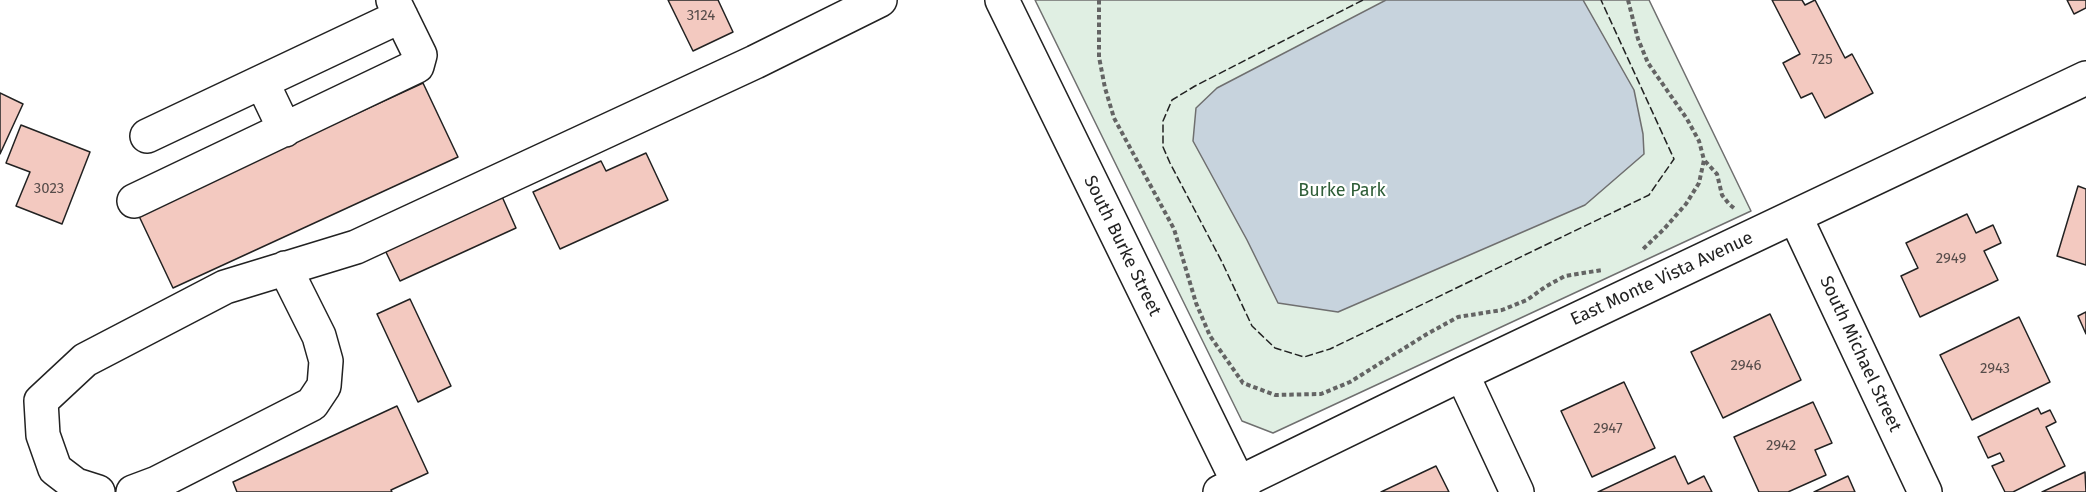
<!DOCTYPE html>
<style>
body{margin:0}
canvas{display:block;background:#fff}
</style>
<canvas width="2086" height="492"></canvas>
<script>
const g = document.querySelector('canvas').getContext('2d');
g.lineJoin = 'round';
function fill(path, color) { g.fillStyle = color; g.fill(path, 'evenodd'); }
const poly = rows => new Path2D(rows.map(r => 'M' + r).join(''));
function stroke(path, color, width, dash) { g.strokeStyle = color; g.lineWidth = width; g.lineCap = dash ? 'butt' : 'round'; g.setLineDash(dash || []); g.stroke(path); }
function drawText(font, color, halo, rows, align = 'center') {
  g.font = font + ' "Fira Sans",sans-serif'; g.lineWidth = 4.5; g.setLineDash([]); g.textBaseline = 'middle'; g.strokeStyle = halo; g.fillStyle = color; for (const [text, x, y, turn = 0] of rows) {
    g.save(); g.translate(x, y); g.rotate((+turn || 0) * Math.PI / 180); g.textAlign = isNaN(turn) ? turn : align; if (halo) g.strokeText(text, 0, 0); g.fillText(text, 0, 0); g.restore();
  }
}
const green = poly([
 [1035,0,1649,0,1751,211,1273,433,1242,421,1035,0]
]);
const water = poly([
 [1386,0,1583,0,1634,90,1643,134,1644,154,1585,205,1338,312,1278,303,1247,240,1193,141,1196,108,1217,88,1386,0]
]);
const building = poly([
 [668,0,718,0,733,32,693,51,668,0],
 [1772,0,1802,0,1805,5,1815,0,1845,58,1852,54,1873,93,1825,118,1812,93,1801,98,1783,63,1800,54,1772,0],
 [2067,0,2086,0,2086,8,2074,14,2067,0],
 [423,83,458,157,173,288,138,214,423,83],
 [0,93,23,104,0,154,0,93],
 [21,125,90,152,62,224,16,206,30,172,6,163,21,125],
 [646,153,668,200,560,249,533,192,601,161,606,171,646,153],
 [2078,186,2086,189,2086,265,2057,256,2078,186],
 [500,192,516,228,400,281,383,246,500,192],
 [1967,214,1976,233,1993,225,2001,243,1984,251,1998,280,1920,317,1901,276,1918,268,1906,243,1967,214],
 [410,299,451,386,418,402,377,314,410,299],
 [2086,312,2086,334,2078,316,2086,312],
 [1770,314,1801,380,1723,418,1691,352,1770,314],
 [2019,317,2050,382,1972,420,1940,355,2019,317],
 [1624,382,1655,448,1592,477,1561,411,1624,382],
 [1813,402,1832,443,1815,450,1826,475,1788,492,1759,492,1734,437,1813,402],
 [397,406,428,473,391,490,392,492,237,492,233,482,397,406],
 [2038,408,2041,414,2050,410,2056,422,2046,427,2065,466,2013,492,2005,492,1992,466,2004,461,2000,453,1988,458,1978,437,2038,408],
 [1675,456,1688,484,1704,476,1712,492,1598,492,1675,456],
 [1436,466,1449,492,1381,492,1436,466],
 [2085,472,2086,492,2042,492,2085,472],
 [1848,476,1855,492,1814,492,1848,476]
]);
const path = poly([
 [1099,0,1099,57,1105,88,1114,118,1174,229,1196,303,1210,336,1243,383,1275,395,1321,394,1350,382,1427,334,1458,317,1502,310,1527,300,1545,287,1565,276,1602,270],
 [1628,0,1638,39,1648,63,1687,119,1699,141,1704,160,1699,183,1686,204,1664,229,1641,251],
 [1705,161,1717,174,1722,195,1729,204,1735,209]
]);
const minor = poly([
 [1002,0,1243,492],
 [262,82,285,130],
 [147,136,401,16],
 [134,201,417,66,420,55,393,0],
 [1795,216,1925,492],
 [1462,374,1517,492],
 [98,492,76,485,55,469,43,435,41,401,85,360,225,287,356,247,755,62,880,0],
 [133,492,157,483,312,404,324,386,326,361,319,336,285,268],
 [1220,492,1462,374,2086,78]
]);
const fence = poly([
 [1363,0,1195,86,1172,100,1163,121,1163,147,1170,163,1222,262,1252,326,1275,348,1304,357,1330,349,1649,195,1674,159,1601,0]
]);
const numberNames = [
 ["3124",701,16],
 ["725",1822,60],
 ["3023",49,189],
 ["2949",1951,259],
 ["2946",1746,366],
 ["2943",1995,369],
 ["2947",1608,429],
 ["2942",1781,446]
];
const parkNames = [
 ["Burke Park",1342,191]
];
const streetNames = [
 ["South Burke Street",1122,246,64],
 ["East Monte Vista Avenue",1662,279,-25],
 ["South Michael Street",1860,354,65]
];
fill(green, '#e0efe3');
stroke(green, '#6f6f6f', 1.5);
fill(water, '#c7d3dd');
stroke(water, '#6f6f6f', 1.5);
fill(building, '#f3c9c0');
stroke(building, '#222', 1.5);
stroke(minor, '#222', 36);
stroke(path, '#646464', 4, [4.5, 3]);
stroke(minor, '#fff', 33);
stroke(fence, '#222', 1.5, [8, 3]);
drawText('15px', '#564c4a', null, numberNames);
drawText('18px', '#2f5e38', '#fff', parkNames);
drawText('18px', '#222', '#fff', streetNames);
</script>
